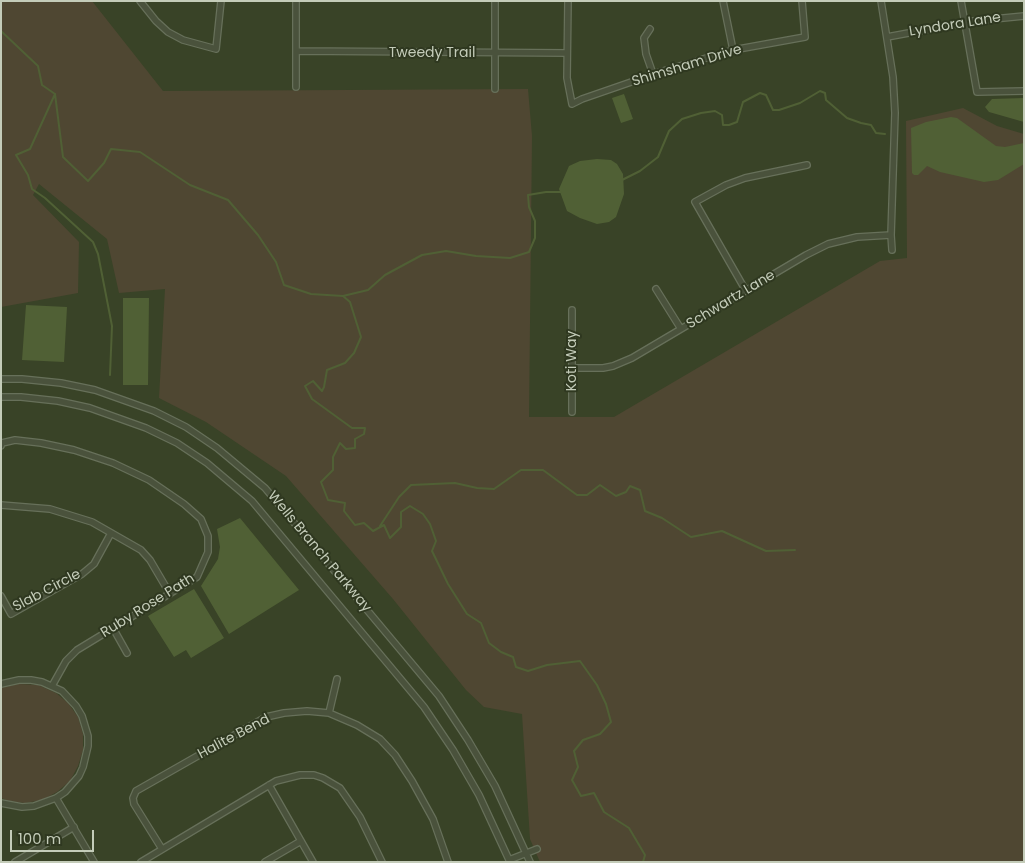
<!DOCTYPE html>
<style>
body{margin:0}
#map{position:relative;width:1025px;height:863px;overflow:hidden;background:#394327;font-family:Poppins,sans-serif}
canvas{display:block}
.frame{position:absolute;inset:0;border:2px solid #c4ccb9;pointer-events:none}
.scale{position:absolute;left:10px;top:830px;width:84px;height:22px;box-sizing:border-box;border:2px solid #c4ccb9;border-top:0;padding-left:6px;font-size:15px;line-height:18px;white-space:nowrap;color:#c4ccb9;-webkit-text-stroke:4px #2f3820;paint-order:stroke}
</style>
<div id="map">
<canvas width="1025" height="863"></canvas>
<div class="frame"></div>
<div class="scale">100 m</div>
</div>
<script>
const g = document.querySelector('canvas').getContext('2d');
g.lineJoin = 'round';
function fill(path, color) { g.fillStyle = color; g.fill(path, 'evenodd'); }
const poly = rows => new Path2D(rows.map(r => 'M' + r).join(''));
function stroke(path, color, width, dash) { g.strokeStyle = color; g.lineWidth = width; g.lineCap = dash ? 'butt' : 'round'; g.setLineDash(dash || []); g.stroke(path); }
function drawText(font, color, halo, rows, align = 'center') {
  g.font = font + ' Poppins,sans-serif'; g.lineWidth = 4; g.setLineDash([]); g.textBaseline = 'middle'; g.strokeStyle = halo; g.fillStyle = color; for (const [text, x, y, turn = 0] of rows) {
    g.save(); g.translate(x, y); g.rotate((+turn || 0) * Math.PI / 180); g.textAlign = isNaN(turn) ? turn : align; if (halo) g.strokeText(text, 0, 0); g.fillText(text, 0, 0); g.restore();
  }
}
const green = poly([
 [1,1,92,1,163,91,528,89,532,136,529,417,614,417,880,261,907,258,906,121,963,108,997,126,1024,134,1024,862,540,862,530,839,522,714,484,707,466,690,393,599,286,476,206,422,159,398,165,289,119,293,107,239,39,184,33,195,79,242,78,293,1,307],
 [19,684,38,685,56,693,68,703,78,717,83,734,83,750,78,766,70,781,57,792,42,800,25,803,9,801,1,798,1,688]
]);
const water = poly([
 [624,94,633,119,621,123,612,98],
 [1024,98,1024,122,989,112,985,107,992,99],
 [951,117,957,118,996,146,1005,147,1024,143,1024,164,998,180,984,182,940,172,927,166,918,175,914,175,912,173,911,128,926,122],
 [597,159,611,160,617,164,623,174,624,194,616,217,609,222,597,224,580,218,567,211,559,189,569,166,580,161],
 [123,298,149,298,148,385,123,385],
 [26,305,67,307,64,362,22,360],
 [240,518,299,590,229,634,201,586,218,559,220,547,217,529],
 [194,589,224,638,191,658,186,650,174,657,148,616]
]);
const stream = poly([
 [1,31,38,66,42,85,55,94,63,157,88,181,104,163,111,149,140,152,190,185,228,200,258,235,276,262,284,285,311,294,343,296,350,302,361,337,354,353,345,363,327,370,324,387,322,391,313,381,305,386,312,399,352,428,365,428,364,434,355,439,355,448,346,449,340,443,333,457,333,470,321,482,328,500,345,503,344,511,355,525,364,523,373,531,384,525,390,538,401,527,401,512,410,506,423,514,430,524,436,541,432,551,448,584,467,614,481,623,489,643,501,652,513,657,516,667,528,671,547,665,580,661,597,685,606,704,611,722,600,734,583,740,574,751,578,767,572,780,581,796,594,793,604,812,629,828,645,855,643,862],
 [55,94,30,149,16,155,28,175,32,189,45,198,93,242,98,254,112,326,110,375],
 [622,180,640,171,658,157,669,131,682,119,701,113,715,111,722,115,723,125,729,125,737,122,743,102,760,93,766,95,773,110,779,110,800,103,820,91,825,93,826,100,847,118,861,123,871,125,876,133,885,134],
 [343,296,368,290,385,275,422,255,446,251,476,256,510,258,529,252,535,238,535,221,529,207,528,195,546,192,561,192],
 [380,526,399,497,411,485,455,483,477,488,494,489,521,470,543,470,577,495,587,495,600,485,616,496,626,492,630,486,640,490,645,511,662,518,691,537,722,531,766,551,795,550]
]);
const minor = poly([
 [140,1,156,21,168,32,183,40,216,49,221,1],
 [296,1,296,87],
 [568,1,567,78,572,104,582,99,663,71,733,50,805,37,802,1],
 [723,1,733,50],
 [881,1,893,77,895,113,891,235,892,250],
 [961,1,977,92,1024,91],
 [650,29,644,38,646,54,653,74],
 [887,37,973,21,1024,16],
 [296,51,567,53],
 [495,89,495,1],
 [656,289,681,329],
 [746,291,695,202,726,185,745,178,807,165],
 [572,310,572,412],
 [573,368,603,368,613,366,632,358,806,255,828,244,857,237,891,235],
 [1,379,22,379,61,383,95,390,154,411,186,427,217,448,265,488,439,696,468,740,495,786,530,862],
 [1,397,21,397,58,401,90,408,146,428,177,443,207,463,252,501,424,707,453,750,479,795,510,862],
 [1,446,2,443,15,440,41,443,74,450,113,463,149,480,184,504,201,519,208,536,208,552,197,577,77,650,66,661,52,686],
 [1,505,50,509,92,522,141,550,150,560,170,594],
 [1,596,11,614,82,574,94,564,111,533],
 [113,628,127,653],
 [1,684,19,680,31,680,42,682,62,691,76,706,82,716,88,736,88,746,83,767,79,776,65,792,56,798,34,806,22,807,1,803],
 [329,713,337,679],
 [269,785,313,862],
 [56,798,94,862],
 [162,849,134,804,133,798,136,791,266,717,284,713,307,711,329,713,357,725,380,739,395,755,412,781,433,819,448,862],
 [509,860,537,849],
 [15,862,74,827],
 [141,862,276,781,300,775,314,775,323,778,340,788,360,817,382,862],
 [265,862,301,841]
]);
const streetNames = [
 ["Lyndora Lane",955,25,-9],
 ["Tweedy Trail",432,53],
 ["Shimsham Drive",687,66,-17],
 ["Schwartz Lane",731,300,-31],
 ["Koti Way",572,361,-90],
 ["Wells Branch Parkway",319,552,50],
 ["Slab Circle",47,591,-28],
 ["Ruby Rose Path",148,606,-32],
 ["Halite Bend",234,737,-28]
];
fill(green, '#4f4732');
fill(water, '#506035');
stroke(stream, '#506035', 2);
stroke(minor, '#67705a', 8);
stroke(minor, '#4a523c', 5.5);
drawText('14px', '#c4ccb9', '#2f3820', streetNames);
</script>
